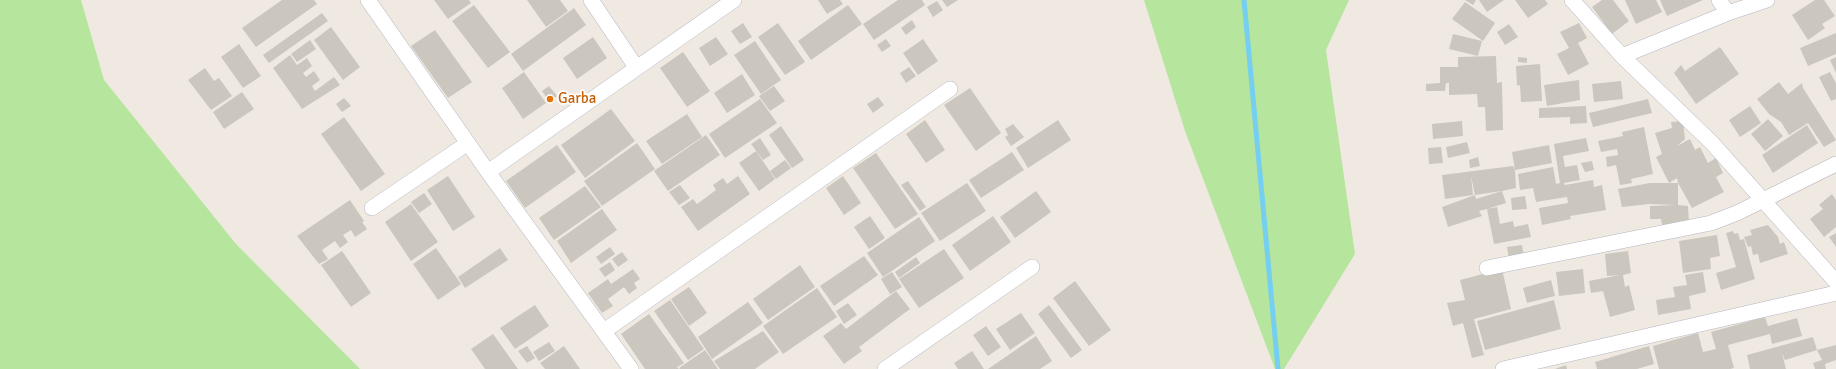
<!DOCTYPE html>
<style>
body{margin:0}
canvas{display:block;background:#efe9e1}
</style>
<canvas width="1836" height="369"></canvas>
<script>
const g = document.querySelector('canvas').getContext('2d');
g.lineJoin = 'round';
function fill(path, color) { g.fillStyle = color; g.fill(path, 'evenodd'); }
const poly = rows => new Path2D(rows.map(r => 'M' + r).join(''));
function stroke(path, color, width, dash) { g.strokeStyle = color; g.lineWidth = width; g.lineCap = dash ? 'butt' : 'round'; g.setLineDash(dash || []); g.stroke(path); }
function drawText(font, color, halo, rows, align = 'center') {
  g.font = font + ' Signika,sans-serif'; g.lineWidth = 3.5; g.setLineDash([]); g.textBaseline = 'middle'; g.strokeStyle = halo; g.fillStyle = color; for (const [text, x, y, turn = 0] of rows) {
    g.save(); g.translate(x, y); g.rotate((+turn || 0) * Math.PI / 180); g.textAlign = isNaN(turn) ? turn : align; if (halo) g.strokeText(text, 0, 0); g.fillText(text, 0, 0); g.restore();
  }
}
const green = poly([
 [0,0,81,0,104,80,236,244,360,369,0,369],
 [1144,0,1349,0,1326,50,1355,254,1284,369,1275,369,1185,131]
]);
const stream = poly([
 [1244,0,1278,369]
]);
const building = poly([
 [282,0,314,0,317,4,256,47,242,28],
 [434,0,469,0,471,3,448,19],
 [527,0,560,0,568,11,546,27],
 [818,0,840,0,843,4,827,14],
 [898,0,922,0,925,5,874,40,863,24],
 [942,0,958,0,947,7],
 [1465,0,1476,0,1473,5],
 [1479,0,1504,0,1487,12],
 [1515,0,1545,0,1548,4,1528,18],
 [1602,0,1613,0,1629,21,1612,34,1592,7],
 [1625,0,1656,0,1662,12,1636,24],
 [1660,0,1703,0,1667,16],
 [1815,0,1824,0,1835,16,1822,24,1825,28,1808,40,1792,15],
 [937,1,943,10,933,17,927,7],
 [1465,2,1495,23,1483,41,1452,19],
 [474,5,510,52,488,68,452,21],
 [848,5,862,24,811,60,798,41],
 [574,8,586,25,523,71,511,54],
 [322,13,328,21,269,63,263,55],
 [912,20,916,27,906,35,901,28],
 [743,23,752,37,740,44,731,31],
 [778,23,805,62,785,75,758,37],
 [1579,23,1587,38,1578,43,1589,64,1568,75,1557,54,1569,48,1560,32],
 [1509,24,1518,37,1505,45,1497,32],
 [331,27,360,67,343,80,314,40],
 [435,30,472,82,448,98,411,46],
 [1836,33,1836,54,1808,66,1800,48],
 [1453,34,1482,41,1478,56,1449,49],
 [593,37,607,58,577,79,563,58],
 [716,37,728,54,710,66,699,48],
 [886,39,891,46,882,52,877,45],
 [923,39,938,61,918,75,903,53],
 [310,40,316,49,297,62,291,54],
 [755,41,781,80,761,94,734,55],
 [239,44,261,76,243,88,221,57],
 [1720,47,1739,74,1696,104,1674,73,1681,65,1685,71],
 [683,52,710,91,687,107,660,68],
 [290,55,297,65,307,58,312,66,303,73,306,77,314,71,320,80,312,86,315,91,334,77,340,85,302,109,273,68],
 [1496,56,1497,83,1502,82,1503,130,1486,131,1485,107,1478,107,1477,94,1449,95,1449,83,1446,83,1445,91,1426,91,1426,84,1440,83,1440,67,1458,67,1458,57],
 [1518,57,1527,58,1527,63,1518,62],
 [1836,57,1836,73,1830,60],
 [1540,64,1542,101,1521,102,1520,85,1517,86,1516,66],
 [909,67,916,76,906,83,900,73],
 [205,68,214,81,219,78,232,96,211,110,188,80],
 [524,72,546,103,523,119,502,88],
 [1830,72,1836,83,1836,99,1831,101,1819,77],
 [742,74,755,95,727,113,714,93],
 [1579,80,1580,100,1547,106,1544,85],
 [1621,81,1623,99,1594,102,1592,84],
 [1779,82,1788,94,1802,83,1803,88,1836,140,1824,147,1808,123,1789,135,1781,122,1769,114,1757,99],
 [549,86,557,96,549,101,542,91],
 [774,86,785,101,770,111,759,96],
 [970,88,1001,133,976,151,944,105],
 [242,92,254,109,224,129,213,112],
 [878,97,884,105,873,113,867,104],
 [344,98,351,106,342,112,336,104],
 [760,99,777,123,725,158,709,134],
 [1648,99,1652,113,1593,127,1589,113],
 [1586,106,1587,123,1570,124,1570,117,1539,118,1539,108],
 [1750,106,1761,123,1740,137,1729,120],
 [611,109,635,141,585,178,561,145],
 [687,114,702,137,662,164,646,141],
 [344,117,385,174,361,191,321,134],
 [1768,119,1783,136,1765,151,1751,134],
 [925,120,945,150,926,163,906,134],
 [1058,120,1071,140,1028,168,1016,148],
 [1462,121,1463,136,1433,139,1432,124],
 [1683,121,1685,139,1677,146,1690,139,1695,150,1700,147,1708,163,1716,158,1723,173,1716,177,1724,192,1692,208,1678,183,1677,178,1669,183,1656,157,1662,154,1655,133,1672,128,1671,122],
 [1013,124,1024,137,1011,146,1005,137,1008,135,1005,129],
 [1807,125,1818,143,1773,173,1762,155],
 [781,126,804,160,792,168,769,135],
 [1644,127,1653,174,1631,179,1632,183,1620,185,1616,165,1607,167,1606,157,1618,155,1617,149,1601,152,1598,141,1623,136,1622,132],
 [706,135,720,155,668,191,654,171],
 [760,138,771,155,763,160,751,144],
 [1586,138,1589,151,1563,156,1565,167,1577,165,1580,180,1564,183,1565,185,1593,180,1594,187,1602,185,1606,210,1570,216,1571,219,1542,225,1539,208,1568,203,1567,197,1536,202,1533,188,1520,190,1518,174,1553,167,1556,184,1560,183,1554,144],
 [1467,142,1470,153,1448,158,1446,147],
 [637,143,655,169,602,206,584,181],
 [557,145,576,172,525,208,506,181],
 [1549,145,1552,163,1515,170,1512,152],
 [1441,147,1443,163,1429,164,1428,148],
 [756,151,775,179,759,191,739,163],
 [1012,152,1024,170,981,198,969,180],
 [876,153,918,214,895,229,853,168],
 [1478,157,1480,166,1470,168,1469,160],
 [785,160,791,168,776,179,770,171],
 [1592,161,1594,170,1585,172,1581,163],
 [1513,166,1515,170,1516,188,1502,191,1506,203,1487,209,1497,207,1500,224,1513,221,1514,227,1528,224,1531,237,1494,244,1487,209,1479,211,1482,216,1448,227,1442,207,1475,195,1476,199,1502,191,1475,195,1471,176,1473,195,1445,199,1442,175],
 [448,176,475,217,453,231,427,190],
 [738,176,750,194,698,231,681,207,693,199,697,204,716,190,713,185,723,178,727,184],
 [843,176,861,203,844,215,826,188],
 [908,181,926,207,920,211,901,185],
 [967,183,986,211,940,241,921,213],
 [1650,183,1678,183,1678,205,1688,206,1689,224,1662,225,1661,219,1650,219,1650,206,1676,205,1649,204,1622,207,1618,189],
 [680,185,690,198,679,205,669,192],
 [585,186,601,207,554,240,539,218],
 [1036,191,1051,212,1015,238,1000,217],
 [424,193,432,204,419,213,411,202],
 [1832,194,1836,200,1836,227,1824,237,1810,219,1823,209,1819,205],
 [1525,196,1527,209,1512,210,1511,198],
 [350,200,364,221,362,222,367,229,355,237,351,230,343,235,348,242,340,248,335,241,322,250,328,259,319,264,297,236],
 [411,204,438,242,411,261,385,222],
 [602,209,617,230,571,263,557,241],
 [870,216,885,238,869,249,854,227],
 [993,216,1011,242,970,271,952,245],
 [919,217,935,241,883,277,867,253],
 [1768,225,1778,237,1780,244,1784,242,1788,254,1760,263,1758,254,1753,255,1751,246,1748,247,1744,237,1752,235,1750,230],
 [1733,231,1734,234,1738,233,1740,240,1744,239,1755,279,1721,290,1716,273,1736,267,1726,233],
 [1836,233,1836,247,1829,237],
 [1717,235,1720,256,1710,258,1711,269,1683,273,1679,241],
 [1522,245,1524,257,1509,259,1507,247],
 [610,247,615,254,601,264,596,257],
 [436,248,461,284,438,300,413,264],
 [500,248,508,260,465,288,458,277],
 [944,249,964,278,919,308,899,279],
 [342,251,371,293,351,307,321,265],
 [1628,251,1631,273,1623,275,1625,287,1629,285,1635,310,1610,317,1603,291,1609,290,1591,293,1589,281,1620,275,1607,276,1605,254],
 [622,252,628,260,618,267,612,259],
 [864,256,878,275,834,306,820,286],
 [916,257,920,263,899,278,895,272],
 [610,262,615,270,605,277,599,269],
 [800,265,815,287,768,320,753,299],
 [633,269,640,279,634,283,637,288,629,294,624,287,608,299,613,306,602,313,588,293,608,279,611,284],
 [1502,269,1511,309,1474,319,1484,355,1472,358,1463,323,1453,326,1447,303,1465,300,1460,280],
 [1583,269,1585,293,1559,296,1556,272],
 [892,272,902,287,890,294,881,279],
 [1703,272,1706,292,1689,296,1691,309,1658,315,1656,300,1675,297,1673,287,1687,285,1685,275],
 [1551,280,1555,296,1527,303,1523,288],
 [1075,281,1111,330,1089,346,1053,298],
 [689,287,707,313,689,326,671,299],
 [817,288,837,317,783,354,763,326],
 [896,291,910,309,859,347,862,351,844,364,823,336,841,323,846,329],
 [670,300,704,349,688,360,654,311],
 [1554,300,1561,329,1485,350,1477,321],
 [748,302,763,323,712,359,698,337],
 [848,303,857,315,844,324,836,311],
 [535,305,549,326,515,349,500,328],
 [1049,305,1082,350,1071,358,1038,314],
 [1021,313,1035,333,1010,350,996,329],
 [649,314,684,363,677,367,679,369,645,369,621,334],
 [1765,317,1768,326,1797,318,1802,336,1772,344,1770,334,1728,345,1734,368,1730,369,1659,369,1653,346,1698,333,1703,352,1716,349,1711,332],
 [986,326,1001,347,988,356,973,335],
 [763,331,779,352,755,369,720,369,714,361],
 [493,334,518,369,485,369,471,349],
 [1036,336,1052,361,1040,369,988,369],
 [1813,337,1817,350,1785,360,1782,353,1786,369,1750,369,1747,355],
 [549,342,555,351,539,361,533,352],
 [1836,345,1836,360,1825,364,1826,369,1815,369,1813,363,1822,360,1817,350],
 [527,346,535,358,527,363,518,351],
 [564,346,580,369,545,369,540,363],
 [1649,346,1654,364,1637,369,1597,369,1595,362],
 [705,350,718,369,680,369,679,368],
 [972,351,984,369,958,369,954,363],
 [1566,365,1567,369,1555,369]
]);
const minor = poly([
 [368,0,488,172,631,369],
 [591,0,636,67],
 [1572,0,1622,56,1712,143,1836,282],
 [1719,0,1728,13],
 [1622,56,1728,13,1767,0],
 [488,172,734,0],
 [372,208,468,143],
 [1487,268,1711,223,1737,213,1836,164],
 [604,331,950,89],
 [885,369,1032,267],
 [1503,369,1836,293]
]);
const markers = [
 [550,99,4,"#e8710a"]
];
const foodNames = [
 ["Garba",558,99]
];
fill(green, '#b6e59e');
stroke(stream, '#75cff0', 5);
fill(building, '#cbc7bf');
stroke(minor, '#b4b7c1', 16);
stroke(minor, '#fff', 15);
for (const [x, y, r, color] of markers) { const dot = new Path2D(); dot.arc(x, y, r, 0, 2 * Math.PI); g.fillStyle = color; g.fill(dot); stroke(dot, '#fff', 1.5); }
drawText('15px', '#c56008', '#fff', foodNames, 'left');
</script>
